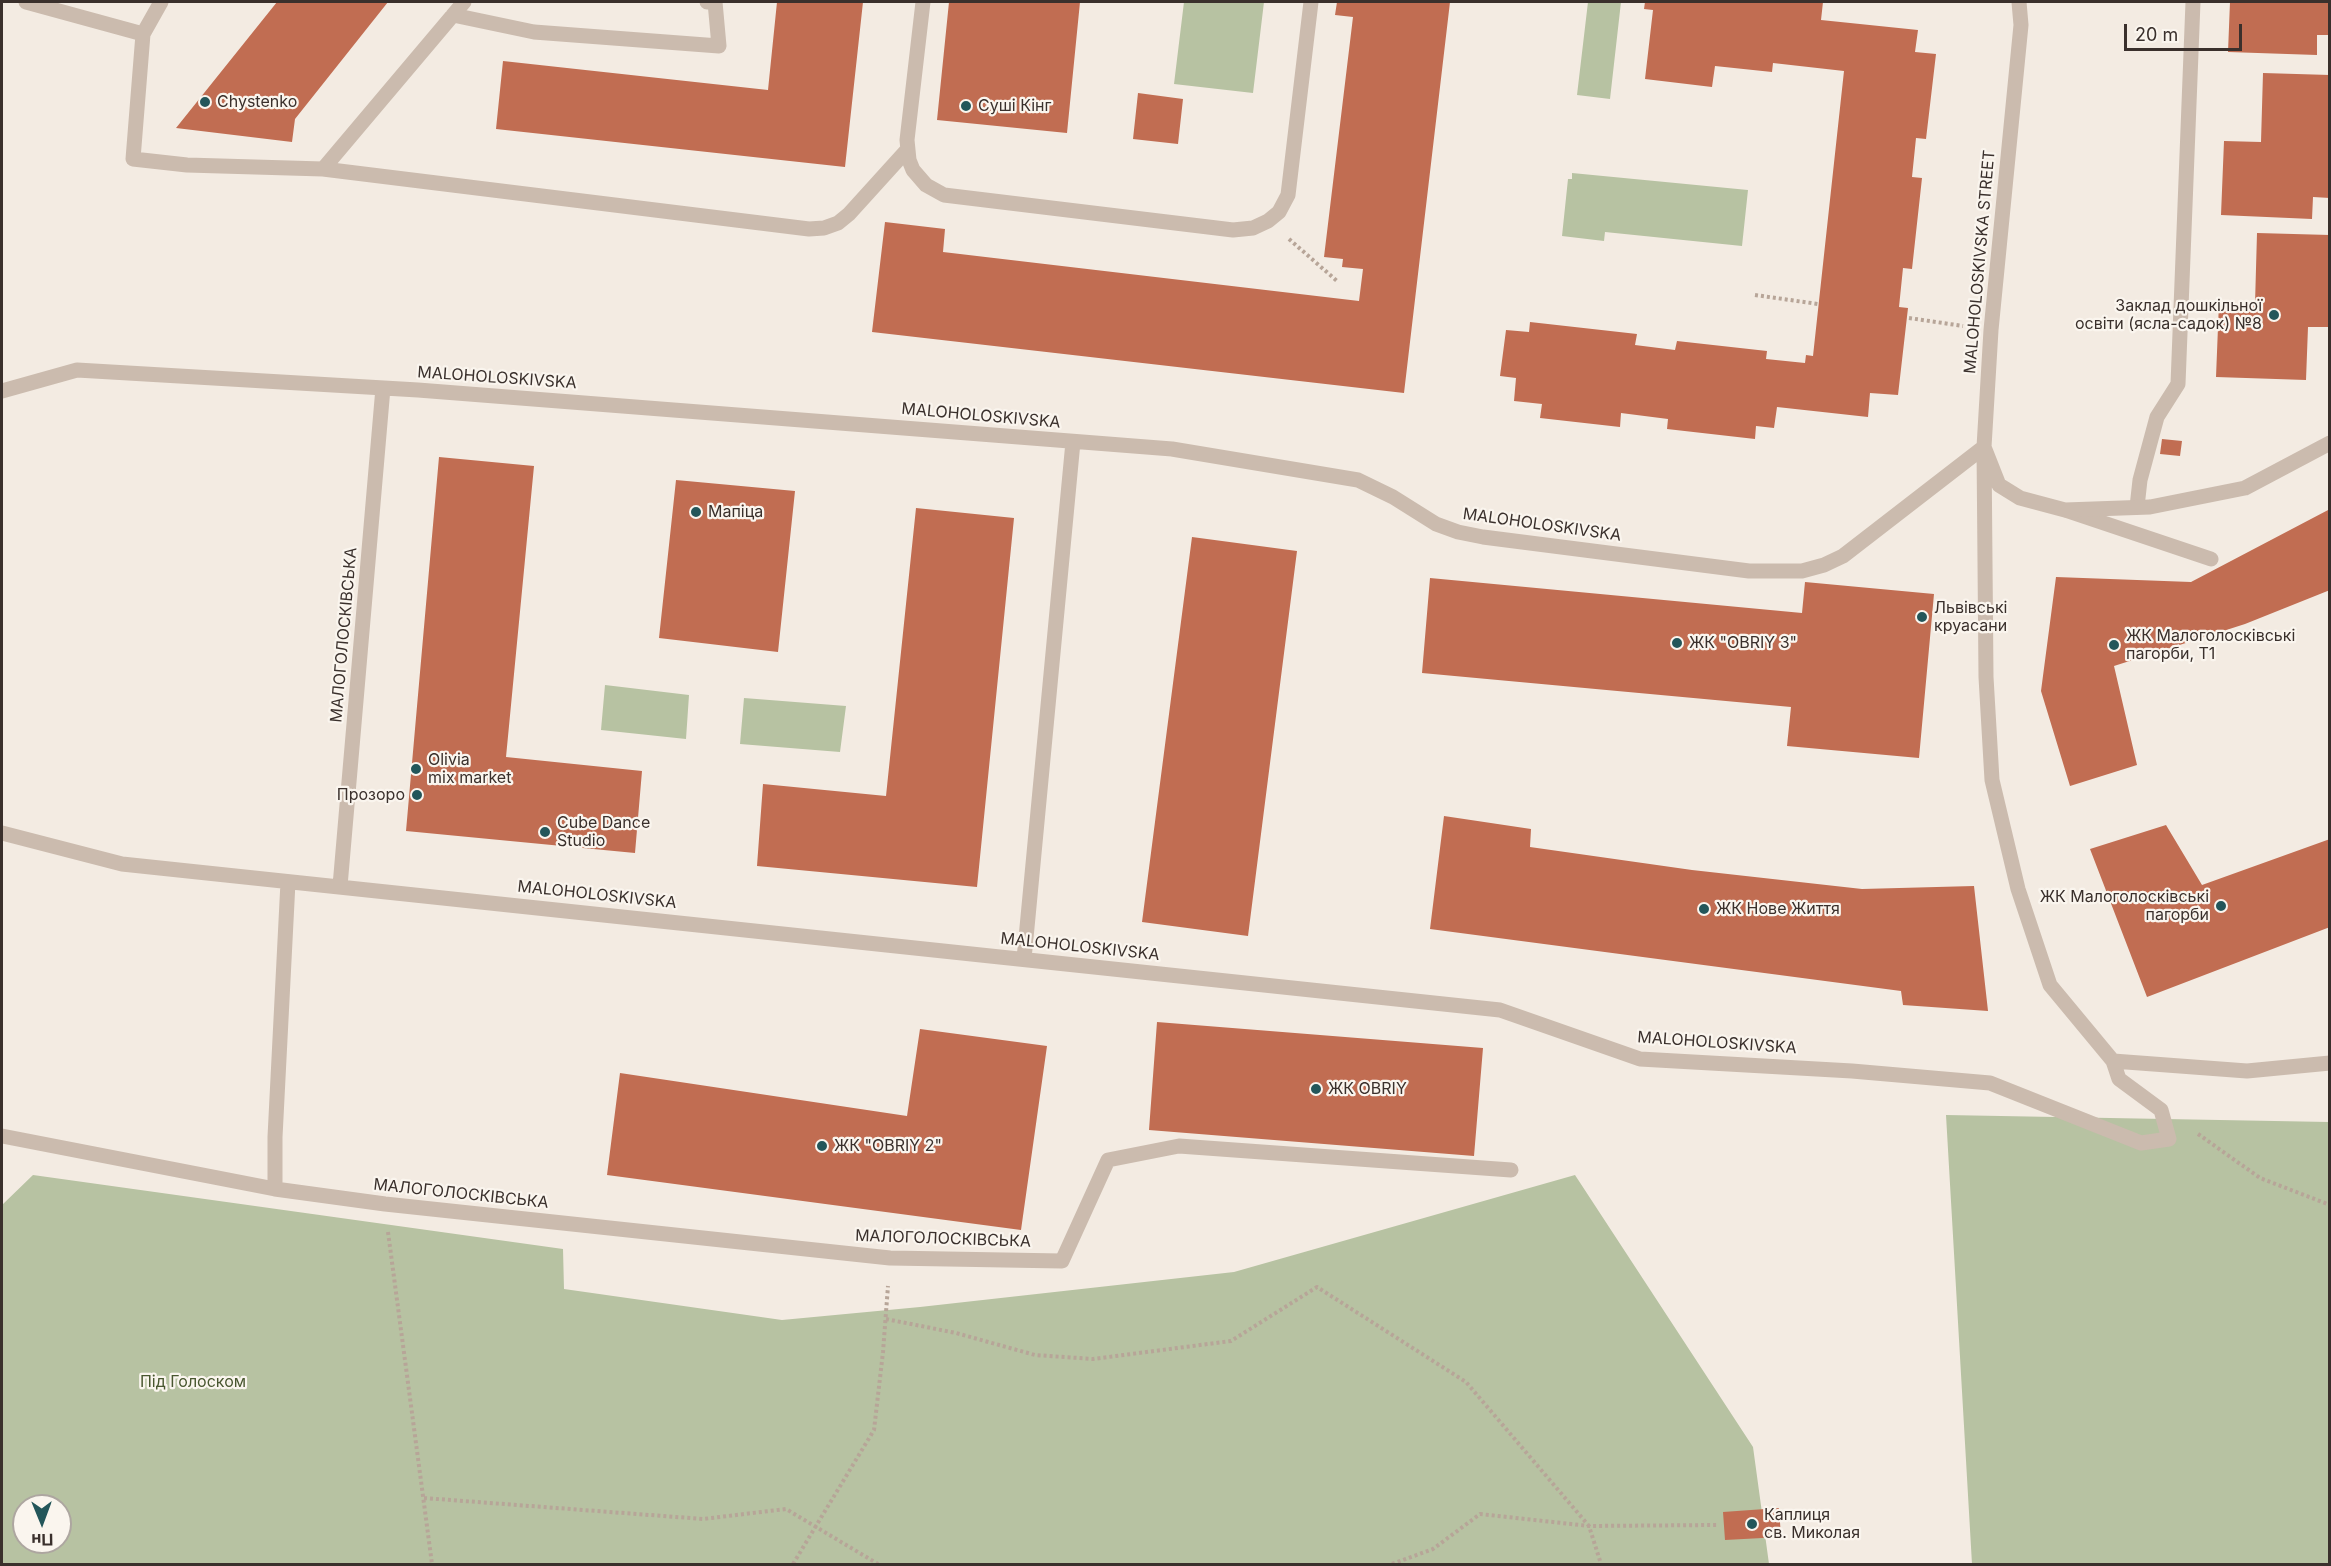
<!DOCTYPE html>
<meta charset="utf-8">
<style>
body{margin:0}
#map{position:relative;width:2331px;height:1566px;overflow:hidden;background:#f3ebe2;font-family:Inter,sans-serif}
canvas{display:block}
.frame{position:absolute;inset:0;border:3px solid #3a302c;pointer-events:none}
.north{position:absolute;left:12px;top:1494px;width:60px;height:60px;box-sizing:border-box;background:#faf5ee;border:2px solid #ada6a0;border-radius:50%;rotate:179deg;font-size:16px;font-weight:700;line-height:24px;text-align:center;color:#3a302c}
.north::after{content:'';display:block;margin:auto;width:21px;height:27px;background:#23565a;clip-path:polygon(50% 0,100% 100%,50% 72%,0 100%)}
.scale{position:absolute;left:2124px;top:24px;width:118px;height:27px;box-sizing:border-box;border:3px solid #3a302c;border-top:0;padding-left:8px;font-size:18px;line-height:21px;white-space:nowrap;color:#3a302c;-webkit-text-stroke:4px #faf5ee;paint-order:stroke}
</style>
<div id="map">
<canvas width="2331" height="1566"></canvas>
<div class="frame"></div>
<div class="north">Пн</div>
<div class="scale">20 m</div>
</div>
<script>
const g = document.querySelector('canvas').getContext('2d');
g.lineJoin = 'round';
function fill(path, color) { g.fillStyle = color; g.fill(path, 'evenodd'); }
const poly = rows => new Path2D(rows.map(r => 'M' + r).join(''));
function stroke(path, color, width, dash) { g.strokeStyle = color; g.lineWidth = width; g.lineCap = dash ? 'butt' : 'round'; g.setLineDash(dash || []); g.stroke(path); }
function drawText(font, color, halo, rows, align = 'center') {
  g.font = font + ' Inter,sans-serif'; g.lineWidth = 4.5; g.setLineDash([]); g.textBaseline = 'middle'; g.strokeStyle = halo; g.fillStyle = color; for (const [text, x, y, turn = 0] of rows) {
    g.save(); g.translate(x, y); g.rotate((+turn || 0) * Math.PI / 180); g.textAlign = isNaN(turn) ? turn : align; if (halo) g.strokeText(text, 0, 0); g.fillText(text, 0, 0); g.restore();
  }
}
const green = poly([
 [1184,2,1264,2,1253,93,1174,84],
 [1588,2,1621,2,1610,99,1577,95],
 [1572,173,1748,190,1742,246,1605,232,1604,241,1562,236,1568,179,1572,179],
 [605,685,689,695,686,739,601,730],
 [744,698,846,706,840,752,740,744],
 [1946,1115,2329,1122,2329,1564,1972,1564],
 [33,1175,563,1249,564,1289,782,1320,920,1307,1234,1272,1575,1175,1753,1447,1769,1564,2,1564,2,1205],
 [24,1506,60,1506,60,1542,24,1542]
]);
const building = poly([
 [277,2,388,2,295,119,292,142,176,128],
 [777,2,863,2,845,167,496,129,503,61,768,90],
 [949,2,1080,2,1067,133,937,120],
 [1337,2,1450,2,1404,393,872,332,885,222,945,229,943,252,1359,301,1363,269,1342,267,1343,259,1324,257,1353,17,1335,15],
 [1645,2,1823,2,1821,20,1918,30,1915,52,1936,54,1926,139,1916,138,1912,177,1922,178,1912,269,1903,268,1899,307,1908,308,1898,395,1870,393,1868,417,1777,407,1774,428,1756,426,1755,439,1667,429,1668,419,1621,413,1620,427,1540,418,1542,404,1514,401,1516,378,1500,376,1506,330,1529,332,1530,322,1637,334,1635,345,1675,350,1677,341,1767,351,1766,359,1805,363,1806,355,1813,356,1844,71,1773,63,1772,72,1715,66,1712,87,1645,79,1653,10,1644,9],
 [2230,2,2330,2,2330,35,2317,35,2317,55,2228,52],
 [2263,73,2330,75,2330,198,2313,197,2312,219,2221,215,2224,141,2261,142],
 [1138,93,1183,99,1178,144,1133,139],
 [2257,233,2330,235,2330,327,2308,327,2306,380,2216,377,2219,302,2255,304],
 [2162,439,2182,441,2180,456,2160,454],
 [439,457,534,466,506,757,642,771,635,853,406,831],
 [676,480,795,491,778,652,659,638],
 [916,508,1014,518,977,887,757,866,763,784,886,796],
 [2330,509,2330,590,2245,624,2114,666,2137,765,2070,786,2041,691,2056,577,2191,582],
 [1192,537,1297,551,1248,936,1142,922],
 [1430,578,1802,613,1805,582,1934,594,1919,758,1787,746,1791,707,1422,673],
 [1444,816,1531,829,1530,847,1692,870,1862,889,1974,886,1988,1011,1903,1005,1901,991,1430,929],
 [2166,825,2202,885,2330,839,2330,927,2147,997,2090,849],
 [1157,1022,1483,1048,1474,1156,1149,1130],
 [920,1029,1047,1046,1021,1230,607,1175,620,1073,907,1116],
 [1779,1508,1781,1537,1725,1540,1723,1512]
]);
const path = poly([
 [1289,239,1337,281],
 [1755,295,1818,304],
 [1909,318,1963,326],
 [2198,1134,2260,1178,2330,1205],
 [388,1232,432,1564],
 [886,1319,956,1333,1035,1355,1093,1359,1231,1341,1317,1287,1466,1382,1589,1526,1601,1564],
 [424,1498,703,1519,786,1509,878,1564],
 [793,1564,874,1430,883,1352,888,1286],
 [1392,1564,1433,1549,1480,1514,1589,1526,1717,1525]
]);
const service = poly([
 [26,2,143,34,133,159,187,165,323,169,464,2],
 [923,2,907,140,909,160,913,170,926,185,944,195,1233,230,1253,228,1268,221,1279,212,1288,195,1311,2],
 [453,15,534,32,719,46,715,2,707,2],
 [143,34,161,2],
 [323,169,809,229,824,228,838,223,849,214,907,150],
 [2137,507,2140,480,2157,417,2178,384,2193,2],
 [2068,511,2211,559]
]);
const minor = poly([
 [2,391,77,370,418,390,1172,449,1358,480,1393,497,1436,524,1458,532,1483,537,1749,571,1802,571,1824,565,1843,556,1984,447,1991,330,2021,25,2019,2],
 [2330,443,2245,488,2150,507,2065,510,2020,498,1999,485,1984,447,1986,677,1992,780,2018,889,2050,985,2113,1061,2247,1071,2330,1063],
 [2,833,122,864,1500,1010,1640,1059,1852,1071,1990,1083,2141,1143,2169,1139,2161,1110,2119,1079,2113,1061],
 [288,882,275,1137,275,1189,385,1204,890,1258,1062,1261,1108,1160,1179,1146,1511,1170],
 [340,886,383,388],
 [1024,959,1073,442],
 [2,1136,275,1189]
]);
const markers = [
 [205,102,6,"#23565a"],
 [966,106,6,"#23565a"],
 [2274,315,6,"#23565a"],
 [696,512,6,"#23565a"],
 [1922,617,6,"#23565a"],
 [1677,643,6,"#23565a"],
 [2114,645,6,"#23565a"],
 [416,769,6,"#23565a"],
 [417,795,6,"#23565a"],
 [545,832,6,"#23565a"],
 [2221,906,6,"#23565a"],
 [1704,909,6,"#23565a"],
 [1316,1089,6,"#23565a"],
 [822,1146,6,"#23565a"],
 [1752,1524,6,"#23565a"]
];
const poiNames = [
 ["Chystenko",217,102],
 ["Суші Кінг",978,106],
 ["Заклад дошкільної",2262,306,"right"],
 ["освіти (ясла-садок) №8",2262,324,"right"],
 ["Мапіца",708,512],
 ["Львівські",1934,608],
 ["круасани",1934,626],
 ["ЖК Малоголосківські",2126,636],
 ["пагорби, Т1",2126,654],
 ["ЖК \"OBRIY 3\"",1689,643],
 ["Olivia",428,760],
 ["mix market",428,778],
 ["Прозоро",405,795,"right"],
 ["Cube Dance",557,823],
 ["Studio",557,841],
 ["ЖК Малоголосківські",2209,897,"right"],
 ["пагорби",2209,915,"right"],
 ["ЖК Нове Життя",1716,909],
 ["ЖК OBRIY",1328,1089],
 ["ЖК \"OBRIY 2\"",834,1146],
 ["Каплиця",1764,1515],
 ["св. Миколая",1764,1533]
];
const streetNames = [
 ["MALOHOLOSKIVSKA STREET",1980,262,-85],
 ["MALOHOLOSKIVSKA",497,378,4],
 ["MALOHOLOSKIVSKA",981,416,5],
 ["MALOHOLOSKIVSKA",1542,525,8],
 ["МАЛОГОЛОСКІВСЬКА",344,635,-85],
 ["MALOHOLOSKIVSKA",597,895,6],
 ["MALOHOLOSKIVSKA",1080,947,6],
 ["MALOHOLOSKIVSKA",1717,1043,4],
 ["МАЛОГОЛОСКІВСЬКА",461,1194,6],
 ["МАЛОГОЛОСКІВСЬКА",943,1239,2]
];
const parkNames = [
 ["Під Голоском",193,1382]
];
fill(green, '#b7c2a2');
fill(building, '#c16d52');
stroke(path, '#b7a598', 4, [3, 3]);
stroke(service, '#cbbbae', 15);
stroke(minor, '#cbbbae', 15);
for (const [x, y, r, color] of markers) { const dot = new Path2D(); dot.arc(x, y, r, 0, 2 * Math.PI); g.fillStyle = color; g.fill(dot); stroke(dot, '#faf5ee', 2); }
drawText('16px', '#3a302c', '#faf5ee', poiNames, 'left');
drawText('16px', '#3a302c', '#faf5ee', streetNames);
drawText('16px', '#495730', '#faf5ee', parkNames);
</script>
